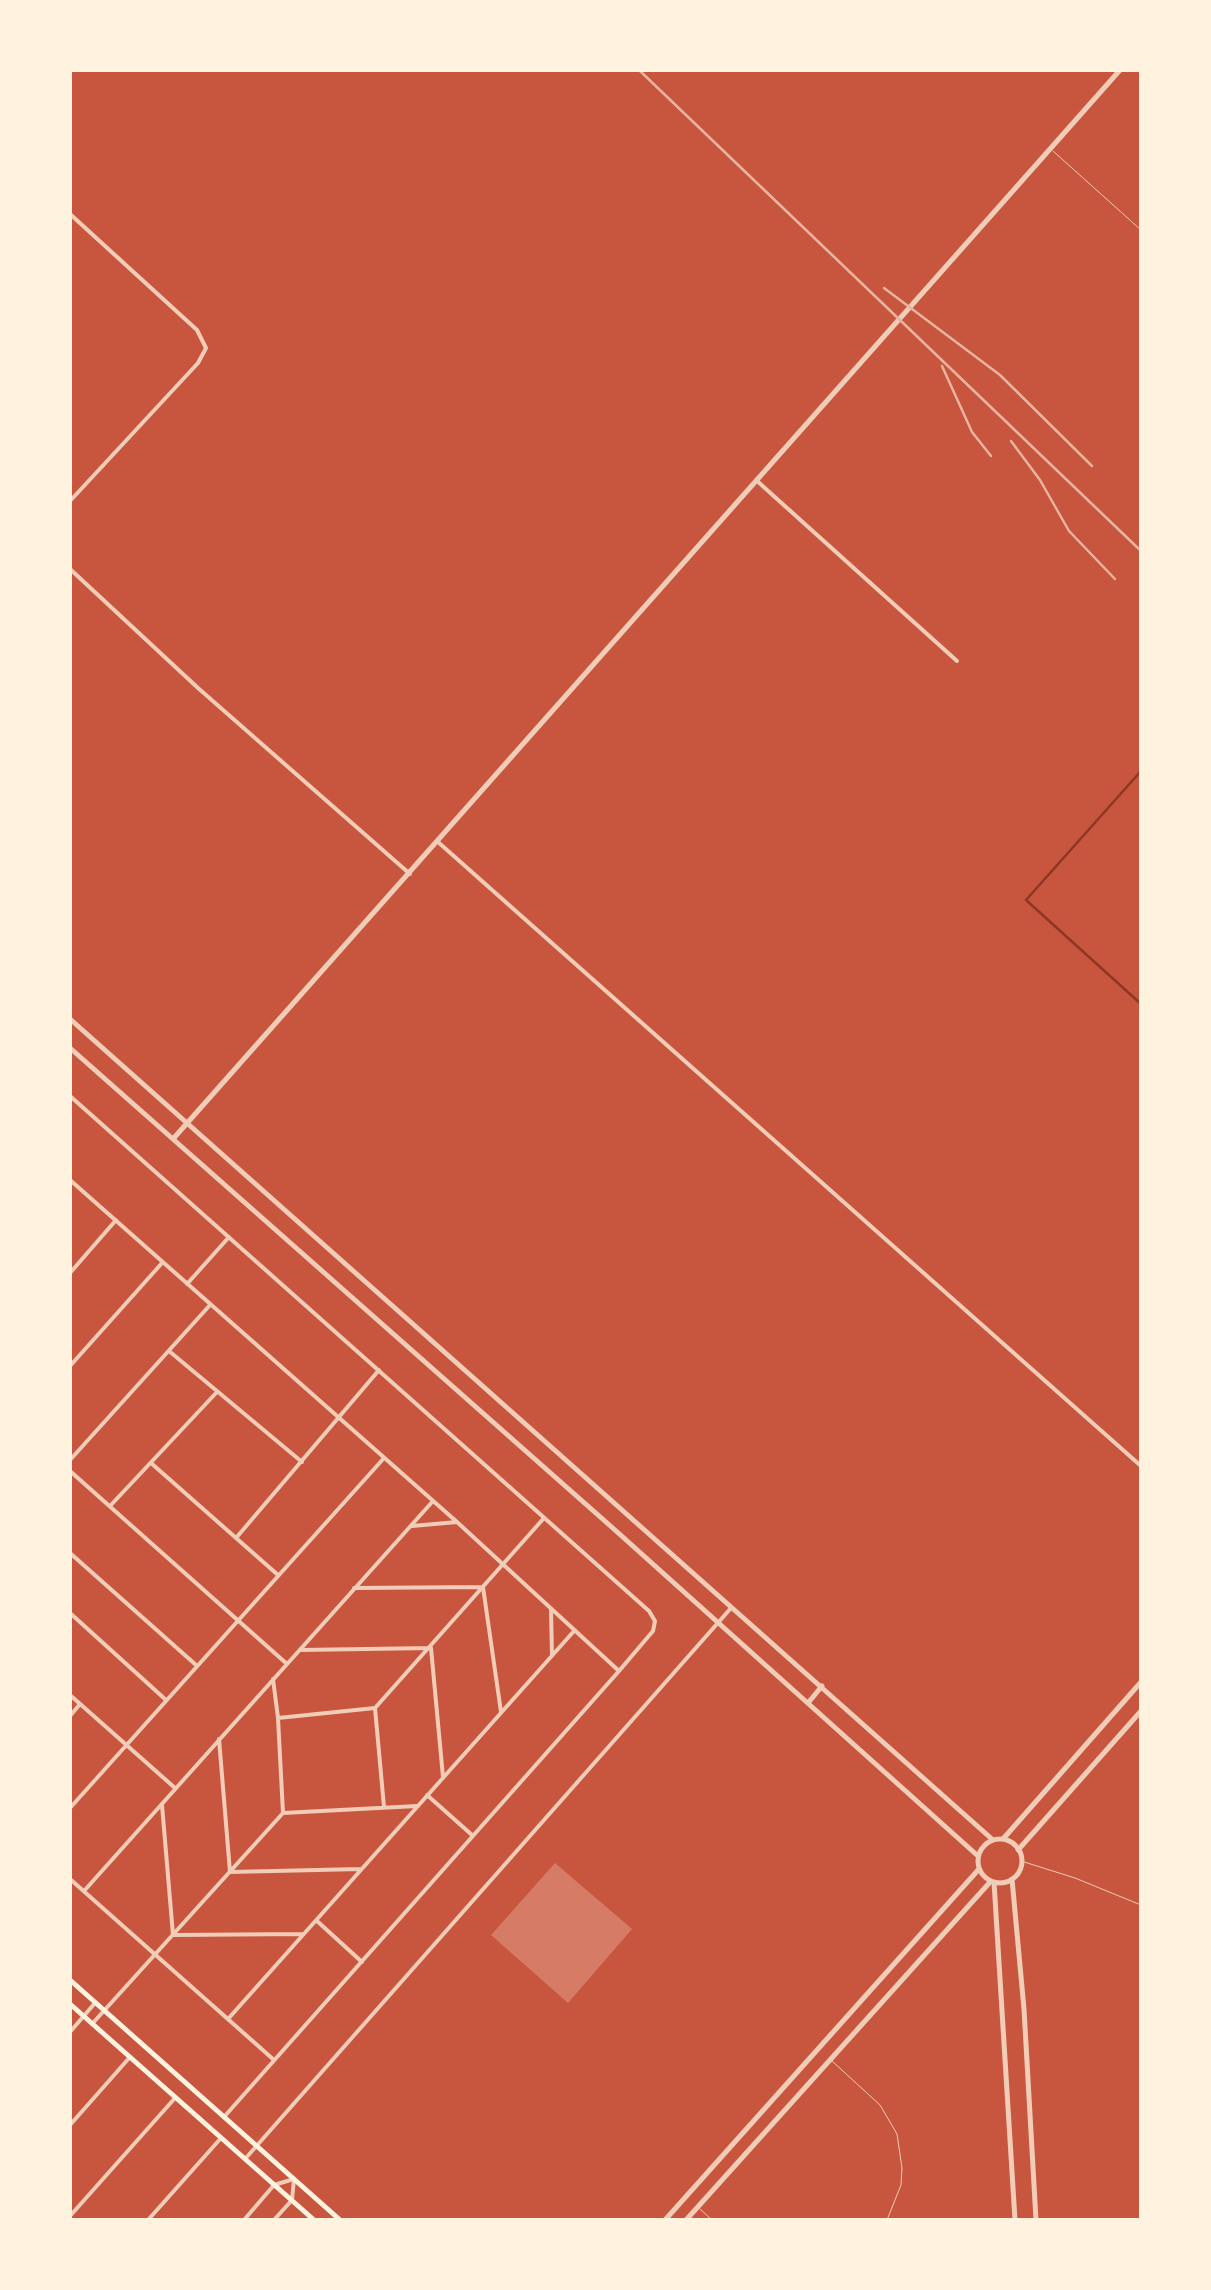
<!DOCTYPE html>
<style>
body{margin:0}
#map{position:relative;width:1211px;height:2290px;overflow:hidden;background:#c8553d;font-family:Raleway,sans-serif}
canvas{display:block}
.frame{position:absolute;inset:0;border:72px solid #fff3e0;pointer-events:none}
</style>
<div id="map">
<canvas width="1211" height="2290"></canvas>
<div class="frame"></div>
</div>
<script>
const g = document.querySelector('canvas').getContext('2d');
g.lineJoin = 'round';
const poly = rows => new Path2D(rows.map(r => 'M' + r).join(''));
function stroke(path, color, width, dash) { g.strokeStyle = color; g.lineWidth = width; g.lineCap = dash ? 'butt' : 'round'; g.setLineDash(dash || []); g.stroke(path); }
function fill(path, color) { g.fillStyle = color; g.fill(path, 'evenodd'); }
const stream = poly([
 [1141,771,1026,900,1141,1004]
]);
const building = poly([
 [555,1863,632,1929,568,2003,491,1935]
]);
const service = poly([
 [1053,151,1141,230],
 [1021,1861,1075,1878,1141,1905],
 [832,2061,880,2105,897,2134,902,2168,901,2185,887,2220],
 [700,2209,712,2220]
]);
const minor = poly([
 [70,214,197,330,206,348,198,363,70,501],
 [756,480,957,661],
 [70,569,198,688,410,874],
 [438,842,1141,1466],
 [70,1096,649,1611,655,1621,653,1631,619,1671,224,2117],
 [70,1180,457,1522,619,1671],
 [70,1273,116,1220],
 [187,1284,229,1237],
 [169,1351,302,1462],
 [70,1366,162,1263],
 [70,1460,210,1305],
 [151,1463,278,1575],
 [70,1471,287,1664],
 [110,1506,216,1393],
 [412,1526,457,1522],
 [236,1538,379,1370],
 [70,1553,196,1665],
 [354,1588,483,1587,501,1712],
 [551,1610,552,1656],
 [70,1613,166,1700],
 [300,1650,431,1648,443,1777],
 [273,1679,278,1718,283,1813],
 [70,1695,175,1788],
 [375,1708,384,1807],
 [70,1716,80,1704],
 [278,1718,375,1708,544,1518],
 [219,1739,230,1872,361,1869],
 [427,1795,472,1835],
 [162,1805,173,1935,303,1934],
 [70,1808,384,1458],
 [70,1879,274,2060],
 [84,1891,433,1501],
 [317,1921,362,1962],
 [228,2019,574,1631],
 [92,2024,283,1813,417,1806],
 [70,2032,95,2003],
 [70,2125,130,2057],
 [245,2159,731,1608],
 [70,2216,175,2098],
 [148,2220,221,2138],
 [244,2220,274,2185,294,2179,292,2200,274,2220]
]);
const tertiary = poly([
 [70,1019,993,1840],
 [70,1048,615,1530,978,1856],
 [173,1139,1120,70],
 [808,1703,822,1686],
 [1003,1839,1141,1682],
 '978 1861a22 22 0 1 1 44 0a22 22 0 1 1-44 0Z',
 [1018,1850,1141,1711],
 [1012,1879,1024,2009,1036,2220],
 [994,1882,1015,2220],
 [665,2220,979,1869],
 [686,2220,991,1881]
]);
const secondary = poly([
 [70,1980,340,2220],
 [70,2004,314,2220]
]);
const rail = poly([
 [639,70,1141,551],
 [884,288,1000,375,1092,466],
 [942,366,972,432,991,456],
 [1011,441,1040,480,1069,531,1115,579]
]);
stroke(stream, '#8f3625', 2.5);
fill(building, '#d67c66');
stroke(service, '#f1ccb7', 1);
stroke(minor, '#f1ccb7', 4);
stroke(tertiary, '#f1ccb7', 5);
stroke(secondary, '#fff3e0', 5);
stroke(rail, '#e9b49f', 2.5);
</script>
